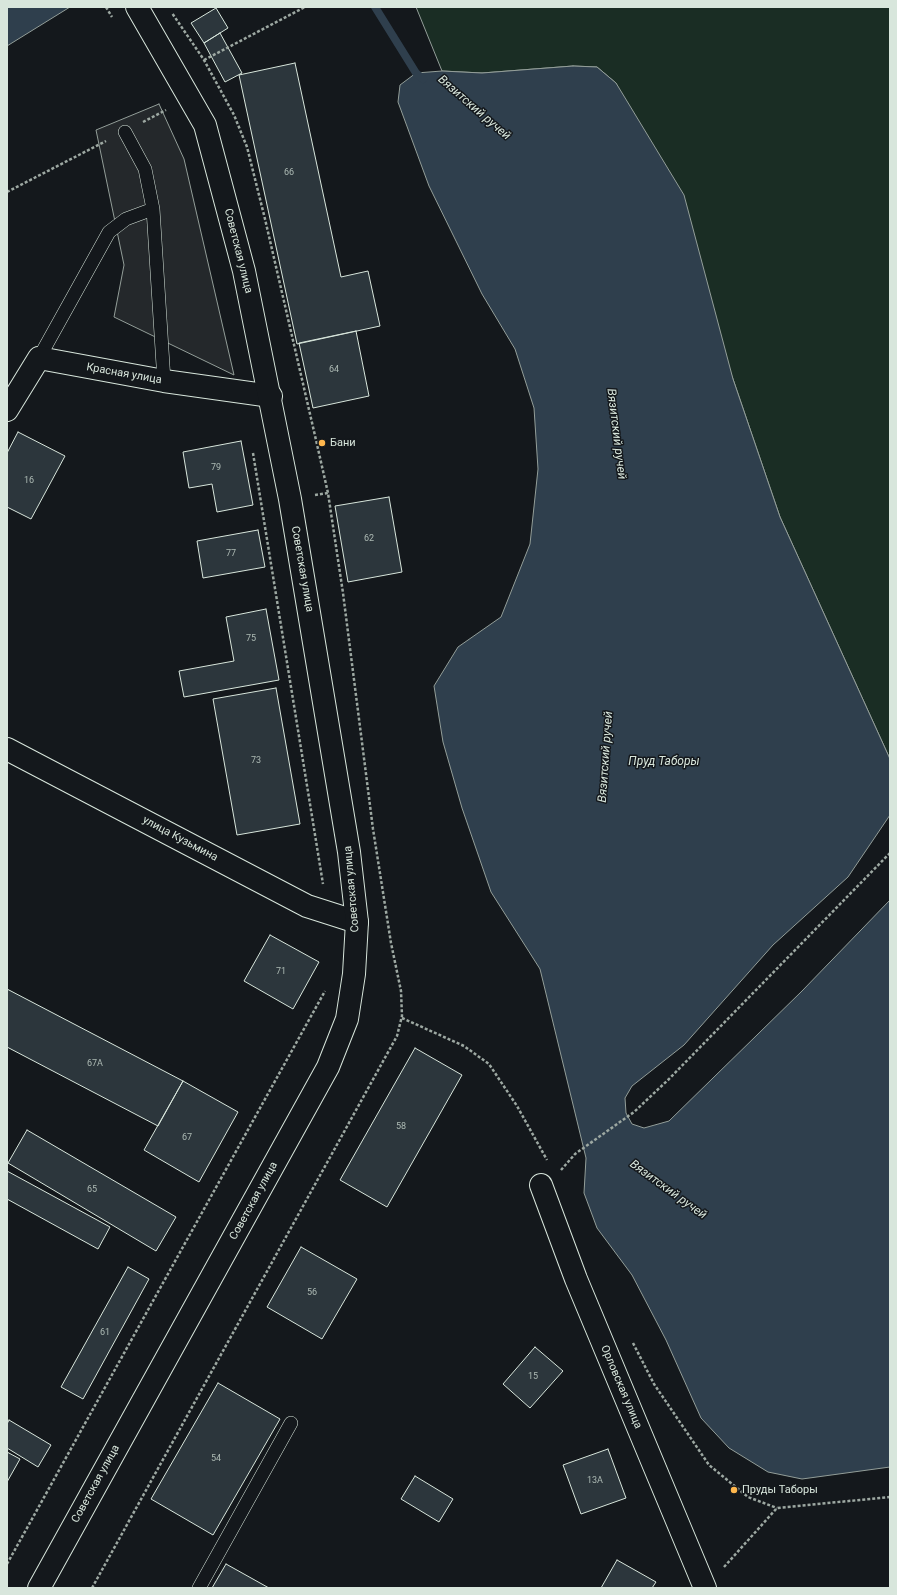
<!DOCTYPE html>
<meta charset="utf-8">
<style>
body{margin:0}
#map{position:relative;width:897px;height:1595px;overflow:hidden;background:#14181c;font-family:Roboto,sans-serif}
canvas{display:block}
.frame{position:absolute;inset:0;border:8px solid #d8e6dc;pointer-events:none}
</style>
<div id="map">
<canvas width="897" height="1595"></canvas>
<div class="frame"></div>
</div>
<script>
const g = document.querySelector('canvas').getContext('2d');
g.lineJoin = 'round';
function fill(path, color) { g.fillStyle = color; g.fill(path, 'evenodd'); }
const poly = rows => new Path2D(rows.map(r => 'M' + r).join(''));
function stroke(path, color, width, dash) { g.strokeStyle = color; g.lineWidth = width; g.lineCap = dash ? 'butt' : 'round'; g.setLineDash(dash || []); g.stroke(path); }
function drawText(font, color, halo, rows, align = 'center') {
  g.font = font + ' Roboto,sans-serif'; g.lineWidth = 3; g.setLineDash([]); g.textBaseline = 'middle'; g.strokeStyle = halo; g.fillStyle = color; for (const [text, x, y, turn = 0] of rows) {
    g.save(); g.translate(x, y); g.rotate((+turn || 0) * Math.PI / 180); g.textAlign = isNaN(turn) ? turn : align; if (halo) g.strokeText(text, 0, 0); g.fillText(text, 0, 0); g.restore();
  }
}
const green = poly([
 [416,7,890,7,890,759,780,517,733,379,616,83,597,67,573,66,482,73,442,71,416,7]
]);
const parking = poly([
 [159,104,184,159,234,375,114,317,124,265,96,130,159,104]
]);
const water = poly([
 [7,7,70,7,7,46,7,7],
 [573,66,597,67,616,83,684,195,733,379,780,517,890,759,890,815,848,877,773,945,684,1045,632,1086,625,1098,626,1113,632,1124,644,1128,669,1121,802,991,890,900,890,1467,802,1479,768,1472,729,1448,701,1418,666,1340,632,1275,597,1228,584,1193,586,1158,540,969,491,892,462,808,443,742,434,686,458,647,501,617,530,544,538,469,534,408,515,349,482,294,429,186,398,102,400,85,416,73,442,71,482,73,573,66]
]);
const stream = poly([
 [375,7,416,73,423,79]
]);
const building = poly([
 [216,8,228,28,204,43,191,23,216,8],
 [220,33,242,73,225,82,204,43,220,33],
 [295,63,341,277,368,271,380,326,297,344,239,75,295,63],
 [356,331,369,396,313,408,299,343,356,331],
 [18,432,65,456,31,519,7,507,7,453,18,432],
 [241,441,253,505,217,512,212,484,189,488,183,452,241,441],
 [389,497,402,572,348,582,335,506,389,497],
 [258,530,265,567,203,578,197,541,258,530],
 [266,609,279,680,184,697,179,671,234,661,226,617,266,609],
 [276,688,300,824,237,835,213,699,276,688],
 [270,935,319,962,293,1009,244,981,270,935],
 [7,989,183,1081,158,1126,7,1047,7,989],
 [415,1048,462,1075,387,1207,340,1180,415,1048],
 [183,1081,238,1112,199,1182,144,1150,183,1081],
 [27,1130,176,1217,156,1251,8,1163,27,1130],
 [7,1171,110,1227,98,1249,7,1199,7,1171],
 [301,1247,357,1279,322,1339,267,1307,301,1247],
 [128,1267,149,1279,83,1399,61,1387,128,1267],
 [535,1347,563,1371,530,1408,503,1384,535,1347],
 [218,1383,280,1419,213,1535,151,1499,218,1383],
 [9,1420,51,1445,38,1467,7,1448,7,1424,9,1420],
 [608,1449,626,1498,581,1514,563,1465,608,1449],
 [7,1452,20,1459,7,1482,7,1452],
 [415,1476,453,1499,439,1522,401,1499,415,1476],
 [617,1560,656,1582,652,1588,601,1588,617,1560],
 [226,1564,269,1588,212,1588,226,1564]
]);
const path = poly([
 [106,7,112,17],
 [204,60,305,7],
 [143,122,166,110],
 [7,192,106,141],
 [253,453,323,884],
 [315,495,328,493],
 [402,1018,464,1046,489,1064,517,1106,547,1160],
 [561,1170,575,1154,634,1112,669,1079,890,853],
 [633,1343,654,1384,709,1465,748,1497,777,1508],
 [7,1564,325,991],
 [724,1567,777,1508,890,1497],
 [92,1588,397,1036,402,1016,401,991,391,943,373,829,343,593,328,493,316,440,265,219,247,147,234,115,204,60,172,13]
]);
const lane = poly([
 [125,132,145,169,153,209],
 [39,358,109,232,126,219,153,209,164,381],
 [199,1588,291,1423]
]);
const street = poly([
 [7,410,39,358,164,381,271,396],
 [7,749,307,906,357,922],
 [541,1185,576,1279,705,1588]
]);
const primary = poly([
 [39,1588,328,1067,347,1019,354,974,357,922,349,852,290,499,244,271,205,125,137,7]
]);
const markers = [
 [322,443,4,"#ffb74d"],
 [734,1490,4,"#ffb74d"]
];
const numberNames = [
 ["66",289,173],
 ["64",334,370],
 ["79",216,468],
 ["16",29,481],
 ["62",369,539],
 ["77",231,554],
 ["75",251,639],
 ["73",256,761],
 ["71",281,972],
 ["67А",95,1064],
 ["58",401,1127],
 ["67",187,1138],
 ["65",92,1190],
 ["56",312,1293],
 ["61",105,1333],
 ["15",533,1377],
 ["54",216,1459],
 ["13А",595,1481]
];
const streetNames = [
 ["Советская улица",238,251,76],
 ["Красная улица",124,374,10],
 ["Советская улица",302,569,80],
 ["улица Кузьмина",180,839,28],
 ["Советская улица",352,889,-95],
 ["Советская улица",254,1201,-61],
 ["Орловская улица",621,1387,67],
 ["Советская улица",96,1484,-61]
];
const poiNames = [
 ["Бани",330,443],
 ["Пруды Таборы",742,1490]
];
const waterNames = [
 ["Вязитский ручей",474,108,41],
 ["Вязитский ручей",616,434,83],
 ["Вязитский ручей",606,757,-86],
 ["Пруд Таборы",664,762],
 ["Вязитский ручей",668,1190,36]
];
fill(green, '#1a2d24');
stroke(green, '#939e99', 1);
fill(parking, '#24282b');
stroke(parking, '#939e99', 1);
fill(water, '#2f3f4d');
stroke(water, '#939e99', 1);
stroke(stream, '#2f3f4d', 8);
fill(building, '#2c363c');
stroke(building, '#d8e6dc', 1);
stroke(lane, '#d8e6dc', 14);
stroke(street, '#d8e6dc', 24);
stroke(primary, '#d8e6dc', 24);
stroke(path, '#9da8a2', 2.5, [3, 2]);
stroke(lane, '#14181c', 13);
stroke(street, '#14181c', 22);
stroke(primary, '#14181c', 22);
for (const [x, y, r, color] of markers) { const dot = new Path2D(); dot.arc(x, y, r, 0, 2 * Math.PI); g.fillStyle = color; g.fill(dot); stroke(dot, '#14181c', 1.5); }
drawText('9px', '#adbab4', null, numberNames);
drawText('11px', '#d8e6dc', '#14181c', streetNames);
drawText('11px', '#d8e6dc', '#14181c', poiNames, 'left');
drawText('italic 12px', '#d8e6dc', '#14181c', waterNames);
</script>
